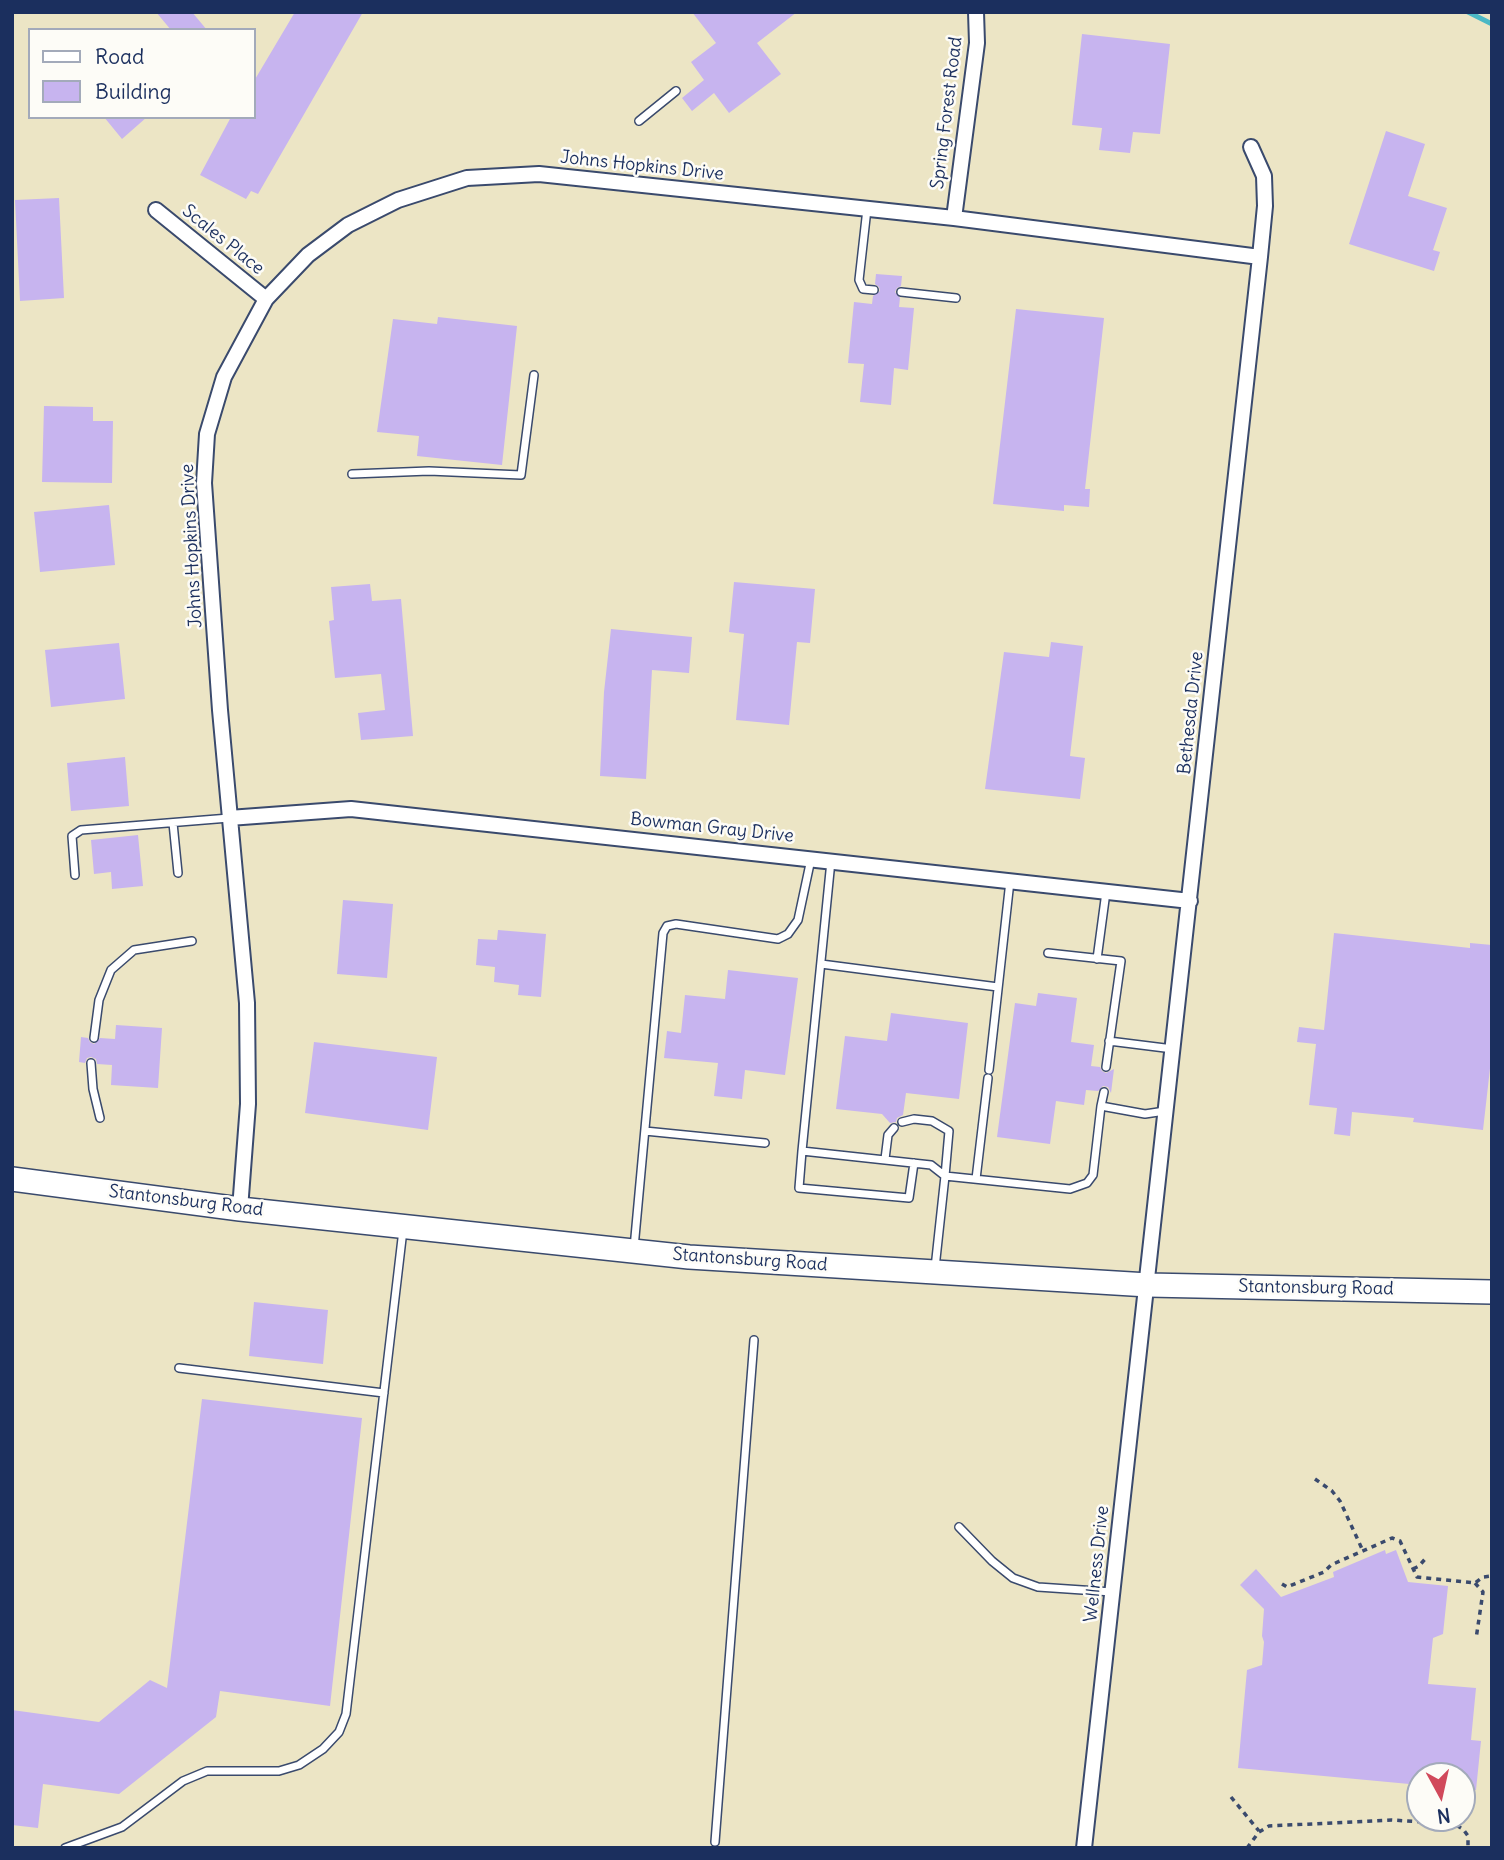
<!DOCTYPE html>
<style>
body{margin:0}
#map{position:relative;width:1504px;height:1860px;overflow:hidden;background:#ece5c5;font-family:Delius,sans-serif}
canvas{display:block}
.frame{position:absolute;inset:0;border:14px solid #1b2f5e;pointer-events:none}
.legend{position:absolute;left:28px;top:28px;width:228px;height:91px;box-sizing:border-box;background:#fdfcf7;border:2px solid #a3aaba;margin:0;padding:9px 12px;list-style:none;font-size:21px;color:#1b2f5e}
.legend li{display:flex;align-items:center;gap:14px;height:35px}
.legend b{width:35px;border:2px solid #a3aaba}
.north{position:absolute;left:1406px;top:1762px;width:70px;height:70px;box-sizing:border-box;background:#fdfcf7;border:2px solid #a3aaba;border-radius:50%;rotate:172deg;font-size:19px;font-weight:700;line-height:28px;text-align:center;color:#1b2f5e}
.north::after{content:'';display:block;margin:auto;width:24px;height:32px;background:#d1495b;clip-path:polygon(50% 0,100% 100%,50% 72%,0 100%)}
</style>
<div id="map">
<canvas width="1504" height="1860"></canvas>
<div class="frame"></div>
<ul class="legend">
<li><b style="height:9px;background:#fff"></b>Road</li>
<li><b style="height:19px;background:#c7b4ef"></b>Building</li>
</ul>
<div class="north">N</div>
</div>
<script>
const g = document.querySelector('canvas').getContext('2d');
g.lineJoin = 'round';
const poly = rows => new Path2D(rows.map(r => 'M' + r).join(''));
function stroke(path, color, width, dash) { g.strokeStyle = color; g.lineWidth = width; g.lineCap = dash ? 'butt' : 'round'; g.setLineDash(dash || []); g.stroke(path); }
function fill(path, color) { g.fillStyle = color; g.fill(path, 'evenodd'); }
function drawText(font, color, halo, rows, align = 'center') {
  g.font = font + ' Delius,sans-serif'; g.lineWidth = 5; g.setLineDash([]); g.textBaseline = 'middle'; g.strokeStyle = halo; g.fillStyle = color; for (const [text, x, y, turn = 0] of rows) {
    g.save(); g.translate(x, y); g.rotate((+turn || 0) * Math.PI / 180); g.textAlign = isNaN(turn) ? turn : align; if (halo) g.strokeText(text, 0, 0); g.fillText(text, 0, 0); g.restore();
  }
}
const stream = poly([
 [1468,12,1492,24]
]);
const building = poly([
 [156,12,192,12,207,30,171,30],
 [295,12,363,12,258,194,251,191,246,199,200,175,231,117,254,117,254,81],
 [692,12,797,12,757,43,781,74,729,113,714,93,692,111,682,98,704,80,691,62,716,43],
 [1082,34,1170,44,1160,134,1133,132,1130,153,1099,150,1102,128,1072,125],
 [104,117,147,117,122,139],
 [1386,131,1425,144,1408,196,1447,208,1433,250,1440,252,1434,271,1349,244],
 [59,198,64,298,20,301,15,200],
 [876,274,902,276,901,286,897,288,895,292,900,298,899,307,914,308,908,370,894,368,891,405,860,402,864,364,848,363,854,302,872,304,873,296,880,291,879,287,875,284],
 [1016,309,1104,318,1085,489,1090,489,1089,507,1064,505,1064,511,993,504],
 [438,317,517,326,502,465,417,456,419,436,377,432,393,319,437,324],
 [44,406,93,407,93,421,113,421,112,483,42,482],
 [109,505,115,565,40,572,34,512],
 [734,582,815,589,810,643,797,642,789,725,736,720,744,634,729,632],
 [370,584,372,601,401,599,413,736,361,740,358,713,385,710,381,674,335,678,329,621,334,620,331,587],
 [611,629,692,637,689,673,652,670,646,779,600,776,604,692],
 [1051,642,1083,646,1070,756,1085,758,1080,799,985,789,1004,652,1049,657],
 [119,643,125,699,51,707,45,650],
 [125,757,129,806,71,811,67,763],
 [138,835,143,886,112,889,111,872,94,874,91,840],
 [343,900,393,904,387,978,337,974],
 [498,930,546,934,541,997,518,995,519,985,494,982,495,967,476,965,478,939,497,940],
 [1334,933,1470,948,1470,943,1492,945,1492,1051,1483,1130,1413,1122,1414,1118,1352,1112,1350,1136,1334,1134,1337,1108,1309,1105,1316,1044,1297,1042,1299,1027,1324,1030],
 [728,970,798,978,785,1075,745,1070,742,1099,714,1096,718,1063,664,1058,667,1031,681,1033,685,995,725,999],
 [1038,993,1077,998,1071,1042,1094,1045,1091,1066,1100,1067,1102,1071,1106,1073,1114,1069,1111,1093,1108,1087,1103,1086,1098,1091,1086,1090,1084,1105,1056,1101,1050,1144,997,1137,1015,1003,1036,1006],
 [891,1013,968,1023,959,1099,906,1093,903,1115,897,1118,896,1122,890,1123,882,1114,836,1109,845,1036,887,1041],
 [116,1025,162,1028,158,1088,111,1085,112,1065,97,1064,96,1059,91,1057,87,1058,85,1063,79,1062,81,1037,88,1038,90,1042,94,1044,100,1038,115,1039],
 [314,1042,437,1057,428,1130,305,1113],
 [254,1302,328,1310,323,1364,249,1356],
 [202,1399,362,1418,330,1706,220,1691,216,1717,119,1794,43,1784,38,1828,12,1825,12,1710,99,1722,150,1680,167,1688],
 [1385,1550,1386,1554,1396,1550,1408,1582,1448,1586,1443,1634,1433,1638,1428,1684,1476,1688,1471,1740,1481,1741,1476,1790,1462,1789,1462,1776,1420,1776,1420,1785,1238,1768,1247,1670,1262,1665,1264,1642,1262,1636,1264,1609,1240,1585,1256,1569,1281,1597,1334,1577,1333,1572]
]);
const path = poly([
 [1315,1479,1332,1491,1340,1501,1363,1551],
 [1413,1569,1419,1566,1426,1558],
 [1475,1583,1483,1592,1476,1639],
 [1282,1584,1287,1587,1324,1572,1331,1565,1392,1538,1400,1541,1417,1577,1475,1583,1483,1577,1492,1576],
 [1231,1797,1259,1831],
 [1247,1848,1259,1832,1269,1826,1392,1820,1454,1824,1463,1829,1468,1836,1468,1848]
]);
const service = poly([
 [639,121,676,91],
 [867,209,859,280,863,289,874,290],
 [901,292,956,298],
 [352,474,429,471,521,475,534,375],
 [173,823,178,873],
 [75,875,72,836,81,830,229,818],
 [1048,953,1121,961,1106,1067],
 [1097,959,1106,892],
 [821,964,998,987],
 [94,1038,99,1000,111,970,134,950,192,941],
 [1109,1041,1173,1049],
 [91,1063,93,1089,100,1118],
 [989,1070,1010,881],
 [1101,1106,1104,1092],
 [902,1122,914,1119,932,1121,949,1131,945,1176,931,1165,802,1151,799,1188,909,1198,914,1163],
 [645,1131,765,1143],
 [802,1151,831,861],
 [885,1159,888,1135,894,1128],
 [976,1179,988,1078],
 [634,1248,663,933,667,926,676,924,778,939,788,934,798,920,811,859],
 [935,1268,945,1176,1070,1189,1087,1183,1093,1175,1101,1106,1145,1114,1165,1111],
 [179,1368,384,1393],
 [959,1527,992,1561,1013,1578,1038,1587,1112,1592],
 [715,1842,754,1340],
 [65,1848,122,1827,183,1781,207,1771,279,1771,299,1765,323,1749,339,1732,346,1714,403,1230]
]);
const minor = poly([
 [156,210,266,299],
 [954,218,977,43,976,12],
 [229,818,351,809,1190,901],
 [240,1209,248,1104,247,1003,220,710,204,483,207,434,224,377,266,299,308,255,348,225,398,200,467,178,539,174,954,218,1260,257],
 [1084,1848,1260,257,1265,206,1264,176,1251,147]
]);
const primary = poly([
 [12,1179,240,1209,689,1257,1148,1285,1492,1292]
]);
const streetNames = [
 ["Spring Forest Road",947,113,-83],
 ["Johns Hopkins Drive",642,166,6],
 ["Scales Place",223,240,39],
 ["Johns Hopkins Drive",192,546,-93],
 ["Bethesda Drive",1191,713,-84],
 ["Bowman Gray Drive",712,828,6],
 ["Stantonsburg Road",186,1201,7],
 ["Stantonsburg Road",750,1260,4],
 ["Stantonsburg Road",1316,1288,1],
 ["Wellness Drive",1097,1564,-84]
];
stroke(stream, '#4bb8c5', 5);
fill(building, '#c7b4ef');
stroke(service, '#3a4a6d', 10);
stroke(minor, '#3a4a6d', 18);
stroke(primary, '#3a4a6d', 26);
stroke(path, '#3a4a6d', 3.5, [5, 5]);
stroke(service, '#fff', 7);
stroke(minor, '#fff', 14);
stroke(primary, '#fff', 23);
drawText('18px', '#1b2f5e', '#fdfcf7', streetNames);
</script>
